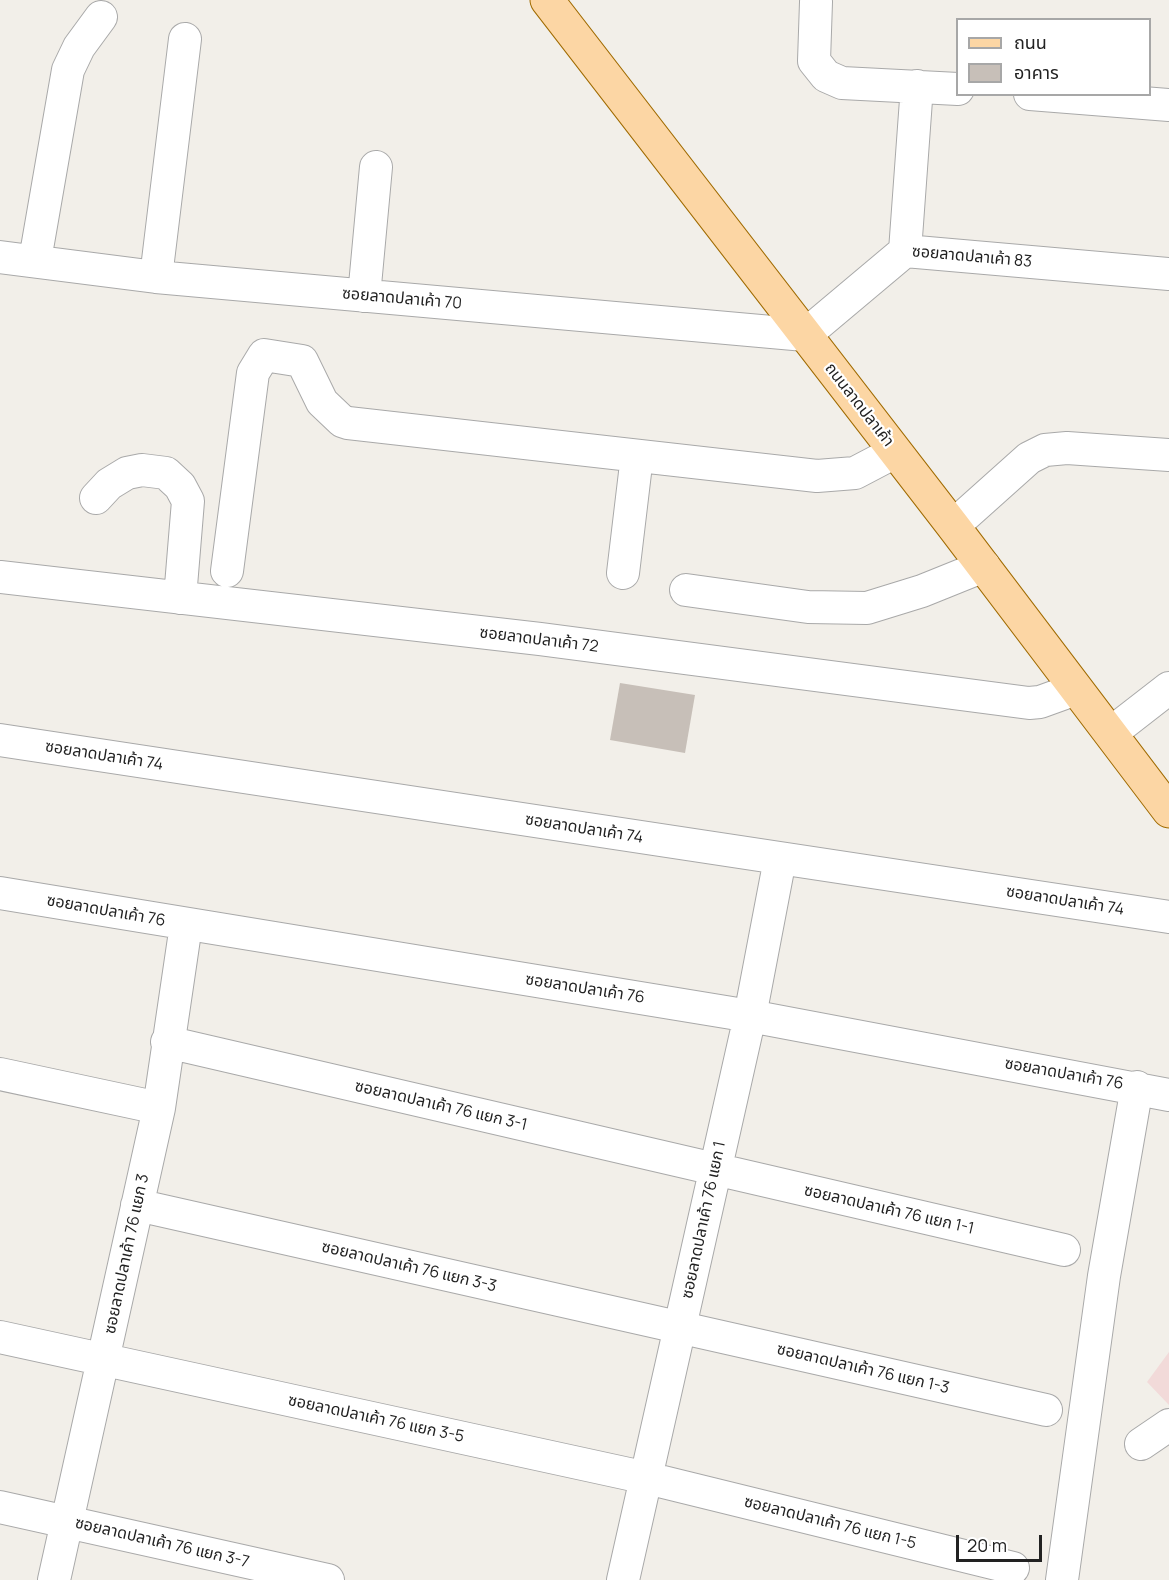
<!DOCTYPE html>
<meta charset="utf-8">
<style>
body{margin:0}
#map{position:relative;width:1169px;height:1580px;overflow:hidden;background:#f2efe9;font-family:Manrope,"Noto Sans Thai",sans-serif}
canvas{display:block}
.legend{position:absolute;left:956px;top:18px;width:195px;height:78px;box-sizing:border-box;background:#fff;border:2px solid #a7a7a7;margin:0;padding:8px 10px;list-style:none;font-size:18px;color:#222}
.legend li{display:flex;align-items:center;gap:12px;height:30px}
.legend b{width:30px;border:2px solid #a7a7a7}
.scale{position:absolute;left:956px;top:1535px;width:86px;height:27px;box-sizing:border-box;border:3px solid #222;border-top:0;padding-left:8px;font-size:18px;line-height:21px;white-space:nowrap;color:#222;-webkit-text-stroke:4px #fff;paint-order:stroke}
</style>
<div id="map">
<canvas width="1169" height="1580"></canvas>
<ul class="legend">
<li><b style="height:8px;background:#fcd6a4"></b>ถนน</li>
<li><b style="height:16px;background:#c7bfb8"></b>อาคาร</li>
</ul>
<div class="scale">20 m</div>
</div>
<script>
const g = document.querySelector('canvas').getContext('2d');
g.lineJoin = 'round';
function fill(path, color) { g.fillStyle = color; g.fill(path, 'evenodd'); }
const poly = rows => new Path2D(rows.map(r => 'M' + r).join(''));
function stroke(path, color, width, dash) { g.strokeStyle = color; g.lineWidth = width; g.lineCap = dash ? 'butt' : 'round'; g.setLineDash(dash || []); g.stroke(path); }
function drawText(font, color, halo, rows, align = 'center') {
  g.font = font + ' Manrope,"Noto Sans Thai",sans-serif'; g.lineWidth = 4.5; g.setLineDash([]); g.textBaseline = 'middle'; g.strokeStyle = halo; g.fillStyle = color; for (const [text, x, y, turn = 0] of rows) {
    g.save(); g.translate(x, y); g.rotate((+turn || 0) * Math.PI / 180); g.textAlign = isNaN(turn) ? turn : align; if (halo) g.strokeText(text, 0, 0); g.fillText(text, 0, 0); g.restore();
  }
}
const commercial = poly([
 [1169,1352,1169,1405,1147,1382]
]);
const building = poly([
 [620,683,695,695,685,753,610,740]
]);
const minor = poly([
 [816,2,814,61,826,76,842,83,958,89],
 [1030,94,1169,105],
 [905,251,917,86],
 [0,257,156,277,805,335,905,251,1169,274],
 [35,260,68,70,79,47,101,17],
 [156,277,185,39],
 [364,296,376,167],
 [96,498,109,484,127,473,142,470,166,473,180,486,188,501,180,598],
 [953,526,1029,458,1045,450,1067,448,1169,455],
 [227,571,253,373,264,355,302,361,322,402,342,421,348,423,817,476,855,473,895,452],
 [623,573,637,456],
 [0,577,540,639,1029,703,1040,702,1076,689],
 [686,590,808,607,867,608,922,591,984,566],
 [1111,733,1169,688],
 [0,740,1169,917],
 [0,893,750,1016,1169,1095],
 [167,1042,1064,1250],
 [0,1074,159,1108],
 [137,1205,1046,1410],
 [0,1337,647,1478,1013,1568],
 [1141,1444,1169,1425],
 [0,1507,328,1580],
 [54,1580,159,1108,186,925],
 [623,1580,750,1016,780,859],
 [1062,1580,1104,1276,1137,1087]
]);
const major = poly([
 [547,0,953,526,1169,811]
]);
const streetNames = [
 ["ซอยลาดปลาเค้า 83",972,257,5],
 ["ซอยลาดปลาเค้า 70",402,299,5],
 ["ถนนลาดปลาเค้า",859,405,52],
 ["ซอยลาดปลาเค้า 72",539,640,7],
 ["ซอยลาดปลาเค้า 74",104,756,9],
 ["ซอยลาดปลาเค้า 74",584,829,9],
 ["ซอยลาดปลาเค้า 74",1065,901,9],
 ["ซอยลาดปลาเค้า 76",106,911,10],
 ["ซอยลาดปลาเค้า 76",585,989,9],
 ["ซอยลาดปลาเค้า 76",1064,1074,10],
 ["ซอยลาดปลาเค้า 76 แยก 3-1",441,1106,13],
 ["ซอยลาดปลาเค้า 76 แยก 1-1",889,1210,13],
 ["ซอยลาดปลาเค้า 76 แยก 1",704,1220,-78],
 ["ซอยลาดปลาเค้า 76 แยก 3",127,1254,-78],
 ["ซอยลาดปลาเค้า 76 แยก 3-3",409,1267,13],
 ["ซอยลาดปลาเค้า 76 แยก 1-3",863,1369,13],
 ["ซอยลาดปลาเค้า 76 แยก 3-5",376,1419,12],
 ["ซอยลาดปลาเค้า 76 แยก 1-5",830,1523,14],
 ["ซอยลาดปลาเค้า 76 แยก 3-7",162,1543,13]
];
fill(commercial, '#f2dad9');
fill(building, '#c7bfb8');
stroke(minor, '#a9a9a9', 34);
stroke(major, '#a06b00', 35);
stroke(minor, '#fff', 32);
stroke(major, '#fcd6a4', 33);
drawText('16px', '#222', '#fff', streetNames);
</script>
